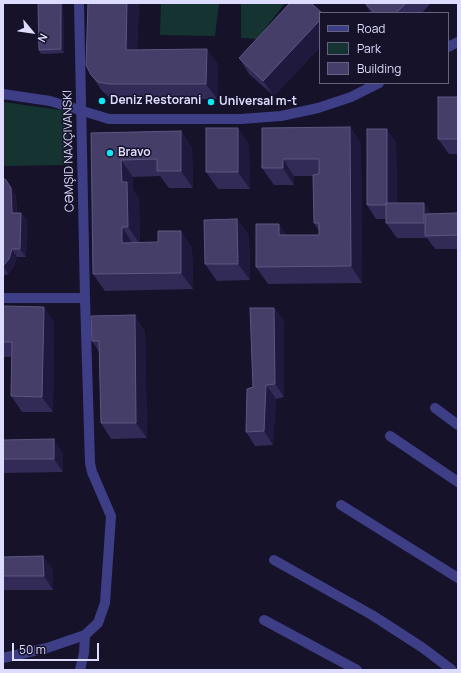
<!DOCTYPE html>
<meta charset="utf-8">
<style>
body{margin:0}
#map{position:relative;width:461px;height:673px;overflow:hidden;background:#15122a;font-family:Manrope,sans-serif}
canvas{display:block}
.frame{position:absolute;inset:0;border:4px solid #dedcfe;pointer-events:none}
.legend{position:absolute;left:319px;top:12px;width:130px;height:72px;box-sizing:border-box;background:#15122a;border:1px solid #65637f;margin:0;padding:5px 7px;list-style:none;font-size:12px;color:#dedcfe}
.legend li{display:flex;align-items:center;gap:8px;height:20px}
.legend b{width:20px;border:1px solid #65637f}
.north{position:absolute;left:12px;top:12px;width:40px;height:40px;-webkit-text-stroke:3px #15122a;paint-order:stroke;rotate:119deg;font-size:11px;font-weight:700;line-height:16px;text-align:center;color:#dedcfe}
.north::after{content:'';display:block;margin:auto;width:14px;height:18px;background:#dedcfe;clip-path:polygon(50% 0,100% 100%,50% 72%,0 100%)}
.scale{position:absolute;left:12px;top:643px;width:87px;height:18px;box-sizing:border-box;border:2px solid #dedcfe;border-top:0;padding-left:5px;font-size:12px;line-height:14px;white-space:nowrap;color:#dedcfe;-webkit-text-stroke:3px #15122a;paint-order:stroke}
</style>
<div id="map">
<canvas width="461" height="673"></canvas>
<div class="frame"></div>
<ul class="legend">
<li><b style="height:5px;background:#3e3e87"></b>Road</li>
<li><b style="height:11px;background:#153431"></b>Park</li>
<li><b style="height:11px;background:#443e69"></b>Building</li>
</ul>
<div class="north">N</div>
<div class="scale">50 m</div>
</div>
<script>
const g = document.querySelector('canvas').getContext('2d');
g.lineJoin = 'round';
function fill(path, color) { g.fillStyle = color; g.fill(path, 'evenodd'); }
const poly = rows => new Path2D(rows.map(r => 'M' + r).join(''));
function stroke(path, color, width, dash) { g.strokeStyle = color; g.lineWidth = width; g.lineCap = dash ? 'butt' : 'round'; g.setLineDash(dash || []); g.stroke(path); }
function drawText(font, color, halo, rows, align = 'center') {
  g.font = font + ' Manrope,sans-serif'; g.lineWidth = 3; g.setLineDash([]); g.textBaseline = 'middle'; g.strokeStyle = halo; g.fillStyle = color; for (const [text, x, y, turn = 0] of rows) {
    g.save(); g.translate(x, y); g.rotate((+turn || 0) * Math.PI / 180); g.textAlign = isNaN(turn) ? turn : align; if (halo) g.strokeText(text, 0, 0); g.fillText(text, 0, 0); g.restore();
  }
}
const green = poly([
 [161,3,219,3,215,36,160,35],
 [241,3,285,3,257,39,241,38],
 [3,102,68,111,69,165,3,166]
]);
const minor = poly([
 [448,47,458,42],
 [3,94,50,101,109,119,241,119,281,116,318,108,351,97,379,83],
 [3,298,85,298],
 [435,408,458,425],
 [390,436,458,482],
 [341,505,458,578],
 [274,560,372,615,423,648,452,670],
 [264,620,357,670],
 [3,658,47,648,85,635,98,623,105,603,111,516,92,472,90,463,85,298,79,3],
 [80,670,84,653,85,635]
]);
const wall = poly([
 [38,3,63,3,64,53,41,54,39,50],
 [88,3,139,3,137,50,218,64,217,99,120,99,109,97,102,91,91,75],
 [364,3,431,3,422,13,371,13],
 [320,13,320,47,274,96,249,74,239,58],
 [458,97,458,154,449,154,438,139],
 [350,127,361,144,362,283,268,284,256,267,287,235,319,235,319,231,314,223,313,176,294,176,294,185,274,185,262,168],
 [181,131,192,148,193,188,169,188,160,176,133,177,133,190,139,198,140,243,192,247,193,289,105,291,93,274,91,133],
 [396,142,397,203,431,214,458,213,458,249,435,249,427,238,397,238,386,223,386,219,376,219,367,205],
 [249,144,250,189,218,189,206,172],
 [3,178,6,180,16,196,17,213,21,213,27,220,26,257,17,257,14,266,8,274,3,276],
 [237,219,249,236,250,280,217,281,205,264],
 [3,306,54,322,53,412,22,412,11,396,12,357,3,357],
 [274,308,284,321,284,397,276,399,273,445,255,446,246,432,253,387],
 [145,331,147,438,111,439,101,423,99,352,92,341],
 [3,440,63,453,63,472,3,473],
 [43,556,53,570,53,590,3,590,3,557]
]);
const shadedWall = poly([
 [61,3,63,3,64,53,61,49],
 [127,3,139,3,136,65,126,50],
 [320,20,320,47,274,96,263,81],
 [207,49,218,64,217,99,206,84],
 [350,127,361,144,362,283,351,266],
 [238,128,249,144,250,189,238,172],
 [387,129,396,142,397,219,387,205],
 [181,131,192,148,193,188,181,171],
 [283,159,294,176,294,185,283,168],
 [121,160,133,177,133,190,139,198,140,244,128,227,122,182],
 [6,180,16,196,17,220,12,213],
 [424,203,434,218,433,236,424,223],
 [21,213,27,220,26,257,20,249],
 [237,219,249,236,250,280,238,264],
 [279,224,290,240,279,235],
 [122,227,133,244,122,243],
 [181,231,192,247,193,289,181,273],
 [12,249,17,257,14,266,8,274,3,266],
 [44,307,54,322,53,412,42,397],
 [274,308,284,321,284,397,275,384],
 [135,315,145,331,147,438,136,423],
 [266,385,276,399,273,445,264,431],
 [54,439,63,453,63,472,54,459],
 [43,556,53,570,53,590,44,576]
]);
const building = poly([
 [38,3,61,3,61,49,39,50,38,3],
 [88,3,127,3,126,50,207,49,206,84,109,84,98,82,91,75,86,65,88,3],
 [290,3,311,3,322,13,320,13,320,20,263,81,239,58,290,3],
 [365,3,406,3,396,13,375,13,365,3],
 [438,97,458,97,458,139,438,139,438,97],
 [350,127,351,266,256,267,256,224,279,224,279,235,319,235,319,223,314,223,313,175,319,174,319,159,283,159,283,168,262,168,262,128,350,127],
 [206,128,238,128,238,172,206,172,206,128],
 [367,129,387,129,387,203,386,203,386,205,367,205,367,129],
 [181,131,181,171,157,171,157,159,121,160,122,182,127,182,128,227,122,227,122,243,158,242,158,231,181,231,181,273,93,274,91,133,181,131],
 [3,178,6,180,11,188,12,213,21,213,20,249,12,249,9,259,3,266,3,178],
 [386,203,424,203,424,223,386,223,386,203],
 [458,213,458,235,425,236,425,214,458,213],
 [237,219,238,264,205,264,204,220,237,219],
 [3,306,44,307,42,397,11,396,12,342,3,342,3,306],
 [250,308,274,308,275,384,266,385,264,431,246,432,247,389,253,387,250,308],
 [135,315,136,423,101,423,99,341,92,341,91,316,135,315],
 [54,439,54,459,3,459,3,440,54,439],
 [43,556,44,576,3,576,3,557,43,556]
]);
const markers = [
 [102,101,4,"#0ee9f7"],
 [211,102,4,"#0ee9f7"],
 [110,153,4,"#0ee9f7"]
];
const poiNames = [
 ["Deniz Restorani",110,101],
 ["Universal m-t",219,102],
 ["Bravo",118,153]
];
const streetNames = [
 ["CƏMŞID NAXÇIVANSKI",69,151,-91]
];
fill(green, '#153431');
stroke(minor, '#3e3e87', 10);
fill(wall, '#322b57');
fill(shadedWall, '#1f193d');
fill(building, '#443e69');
stroke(building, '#5c5780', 1);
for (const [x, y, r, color] of markers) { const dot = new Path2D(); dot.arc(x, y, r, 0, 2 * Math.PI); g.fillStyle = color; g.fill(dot); stroke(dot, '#15122a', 1.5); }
drawText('bold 12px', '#dedcfe', '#15122a', poiNames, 'left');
drawText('12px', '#dedcfe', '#15122a', streetNames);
</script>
